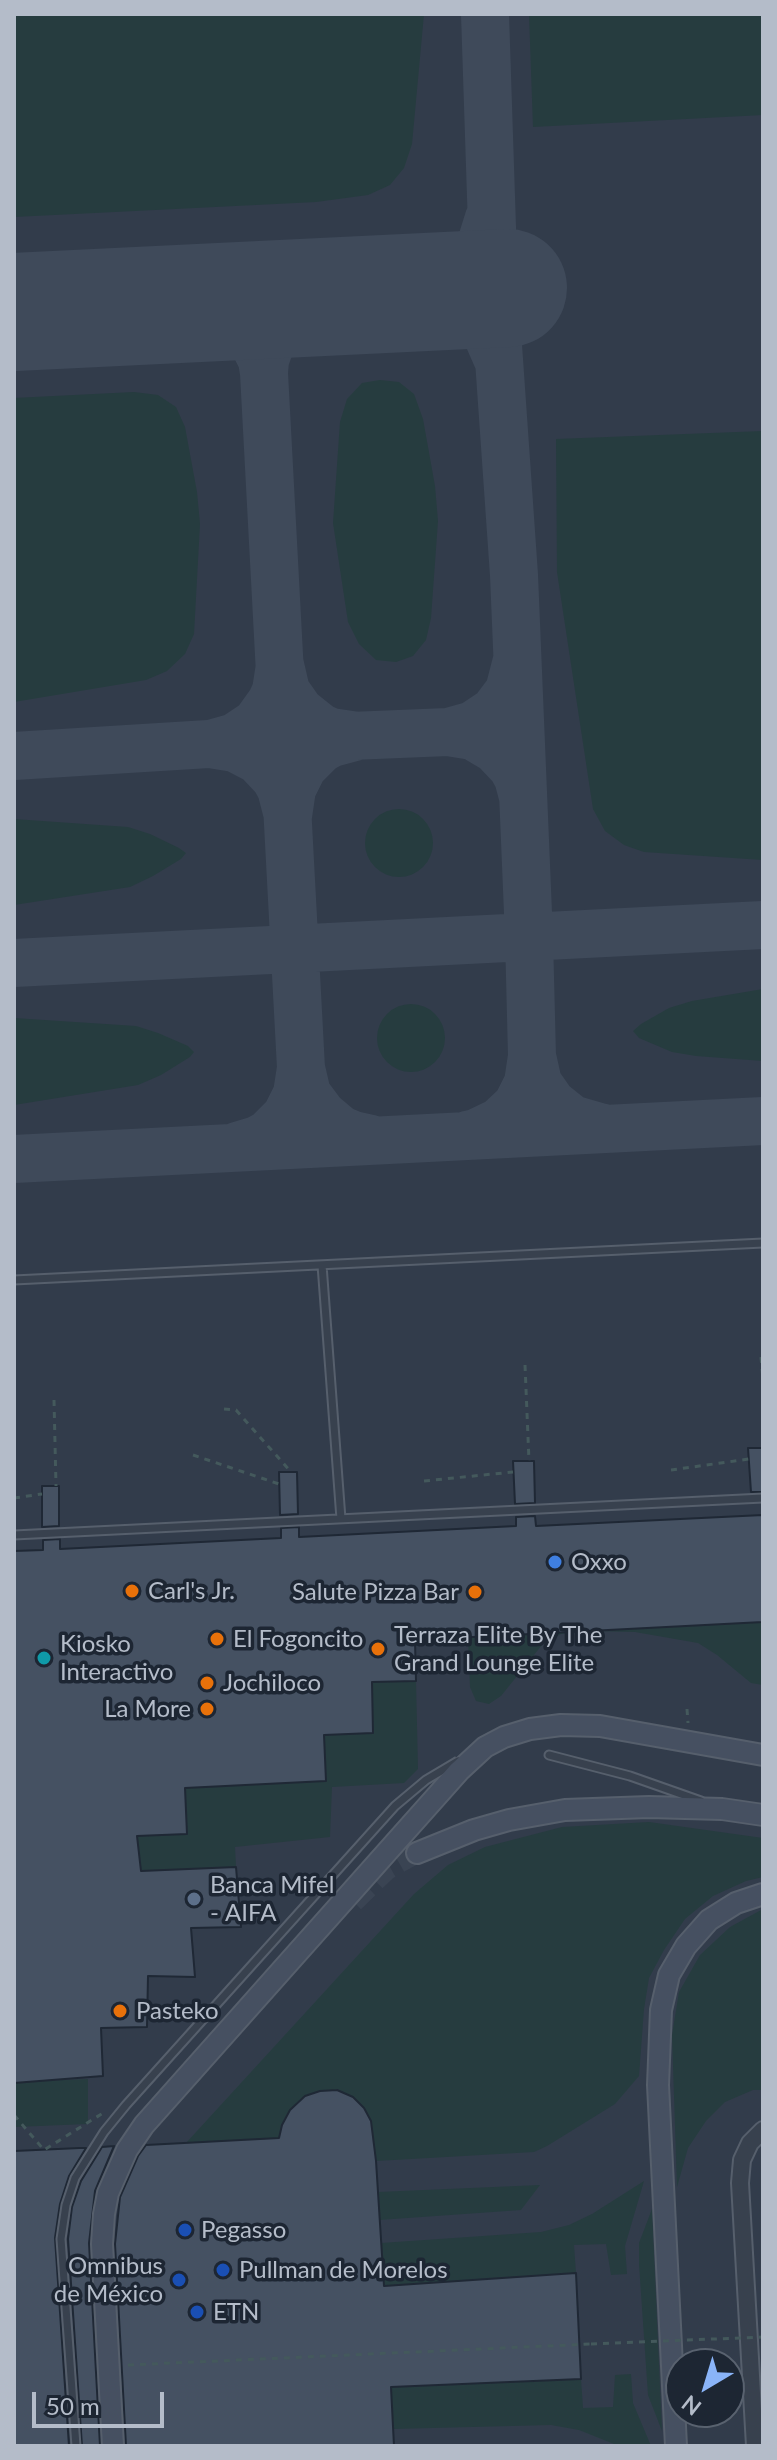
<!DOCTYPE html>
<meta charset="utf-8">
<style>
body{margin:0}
#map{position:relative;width:777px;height:2460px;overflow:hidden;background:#242f3e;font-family:Lato,sans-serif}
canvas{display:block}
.frame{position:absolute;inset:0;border:16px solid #b4bcc9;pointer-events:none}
.north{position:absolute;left:665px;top:2348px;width:80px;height:80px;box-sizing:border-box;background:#1d2633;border:2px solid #59626f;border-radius:50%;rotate:218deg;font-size:22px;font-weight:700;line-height:32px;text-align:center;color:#b4bcc9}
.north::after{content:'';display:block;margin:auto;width:28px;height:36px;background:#8ab4f8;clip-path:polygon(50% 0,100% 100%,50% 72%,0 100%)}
.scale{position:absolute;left:32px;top:2392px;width:132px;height:36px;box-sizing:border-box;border:4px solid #b4bcc9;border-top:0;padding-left:10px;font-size:24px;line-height:28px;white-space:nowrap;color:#b4bcc9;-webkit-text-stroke:6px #1d2633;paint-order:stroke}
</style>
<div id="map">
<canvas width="777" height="2460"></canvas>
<div class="frame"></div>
<div class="north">N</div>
<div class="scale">50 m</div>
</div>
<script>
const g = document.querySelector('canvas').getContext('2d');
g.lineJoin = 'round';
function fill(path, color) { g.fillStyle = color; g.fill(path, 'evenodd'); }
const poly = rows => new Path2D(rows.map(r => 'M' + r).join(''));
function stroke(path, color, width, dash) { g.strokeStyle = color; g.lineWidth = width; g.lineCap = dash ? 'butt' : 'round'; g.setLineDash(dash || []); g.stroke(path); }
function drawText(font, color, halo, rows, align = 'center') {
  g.font = font + ' Lato,sans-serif'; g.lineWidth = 7; g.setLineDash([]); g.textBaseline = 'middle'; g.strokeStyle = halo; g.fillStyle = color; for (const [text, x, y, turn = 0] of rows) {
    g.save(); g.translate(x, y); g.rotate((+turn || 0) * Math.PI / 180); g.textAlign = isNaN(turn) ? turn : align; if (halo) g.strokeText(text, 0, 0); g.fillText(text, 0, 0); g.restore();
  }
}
const airport = poly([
 [14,14,763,14,763,2446,14,2446],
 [681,2364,729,2364,729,2412,681,2412]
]);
const green = poly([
 [14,14,424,14,412,144,404,168,390,185,368,195,316,202,14,217],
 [529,14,763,14,763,115,533,127],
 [380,380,399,382,414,394,423,419,435,486,438,521,431,618,426,640,413,656,396,662,376,660,359,644,348,622,333,523,340,422,347,399,362,383],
 [134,392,158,395,176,407,185,427,197,492,200,524,194,634,185,654,167,671,146,680,14,702,14,398],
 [763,431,763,860,644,852,624,845,605,831,593,809,557,572,556,439],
 '365 843a34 34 0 1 1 68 0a34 34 0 1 1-68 0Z',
 [14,819,128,827,150,834,179,848,186,853,181,859,153,876,130,887,14,905],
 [763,989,763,1061,696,1056,672,1052,639,1038,633,1031,641,1024,669,1008,692,1001],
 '377 1038a34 34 0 1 1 68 0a34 34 0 1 1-68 0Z',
 [14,1018,136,1026,158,1033,188,1046,194,1052,190,1057,161,1075,138,1085,14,1105],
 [763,1622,763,1685,751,1683,717,1655,698,1643,635,1632,589,1631,561,1634,542,1645,501,1696,489,1704,476,1701,470,1687,468,1636],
 [416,1681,418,1769,404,1783,332,1787,330,1837,235,1847,236,1867,141,1871,137,1836,185,1788,326,1781,324,1735,372,1733,372,1682],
 [649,1822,763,1838,763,1877,746,1881,713,1896,685,1919,664,1950,649,1978,644,2009,639,2076,615,2104,547,2146,534,2152,376,2161,371,2121,364,2108,353,2097,337,2090,305,2097,290,2110,282,2125,279,2138,186,2143,414,1894,448,1865,485,1847,562,1827],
 [763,1909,763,2090,753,2090,725,2102,706,2121,688,2148,677,2187,672,2035,679,1992,700,1955,730,1927],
 [88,2079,88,2124,14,2127,14,2082],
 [644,2181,625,2246,627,2274,611,2275,606,2244,574,2245,576,2273,384,2286,381,2243,541,2232,569,2225,592,2214],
 [540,2185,521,2210,379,2220,378,2192],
 [652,2209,662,2431,648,2395,639,2264,639,2243],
 [631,2374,633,2403,651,2446,619,2446,579,2430,551,2425,393,2429,391,2387,581,2379,583,2408,613,2407,615,2375]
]);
const taxiway = poly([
 [485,14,494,288,514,575,529,937,532,1056],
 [489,218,479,250,464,271,444,285,418,292,444,296,466,308,483,326,497,358],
 [185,303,212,307,234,319,251,338,262,360,264,373,265,360,273,337,288,317,308,303,335,296],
 [264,373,301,1068],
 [517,660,509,691,494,711,473,725,448,732,473,736,495,749,512,767,518,778,523,797],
 [280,665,286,691,300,711,320,727,331,732,358,736,332,743,321,749,303,767,292,789,288,816,281,789,275,778,258,760,235,748,210,744,235,737,256,723,271,702,276,691,280,665],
 [326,737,448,732],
 [14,756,241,742],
 [14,963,763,925],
 [467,1135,476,1133,499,1122,517,1105,528,1083,532,1056,538,1083,552,1103,572,1119,603,1128],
 [237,1146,257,1140,268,1134,286,1116,297,1094,301,1068,307,1094,322,1114,341,1130,353,1135,371,1139],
 [14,1159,763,1121]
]);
const runway = poly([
 [14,312,508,288]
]);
const building = poly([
 [748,1448,763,1448,763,1492,751,1492,748,1448],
 [513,1461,534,1461,535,1503,515,1504,513,1461],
 [279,1472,297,1472,298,1514,280,1515,279,1472],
 [42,1486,59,1486,59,1526,42,1527,42,1486],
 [763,1515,763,1622,415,1640,416,1681,372,1682,373,1733,324,1735,326,1781,185,1788,187,1834,137,1836,141,1871,236,1867,241,1927,191,1928,195,1977,148,1976,147,2027,101,2028,103,2076,14,2083,14,1551,43,1550,43,1540,60,1539,60,1549,281,1538,281,1528,299,1527,299,1537,516,1526,516,1517,535,1516,536,1526,763,1515],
 [337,2090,353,2097,364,2108,371,2121,376,2161,384,2286,576,2273,581,2379,391,2387,394,2446,126,2446,115,2244,120,2197,138,2156,146,2145,279,2138,282,2125,290,2110,305,2096,320,2091,337,2090],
 [114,2146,95,2191,89,2243,100,2446,82,2446,68,2239,72,2207,81,2181,102,2147,114,2146],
 [80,2148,86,2148,69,2176,60,2204,55,2238,69,2446,14,2446,14,2151,80,2148]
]);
const secondaryTunnel = poly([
 [354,1902,387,1870,417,1853]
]);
const path = poly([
 [761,1357,763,1380],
 [525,1365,529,1461],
 [54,1400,56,1486],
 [224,1409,236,1410,291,1472],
 [193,1455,279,1484],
 [671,1470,749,1459],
 [424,1481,513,1472],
 [14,1498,42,1494],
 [687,1709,688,1723],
 [14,2115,44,2150,103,2113],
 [128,2365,591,2344]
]);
const service = poly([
 [322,1265,341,1519],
 [14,1280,763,1243],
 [14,1535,763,1498],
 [549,1755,630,1776,701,1801]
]);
const tertiary = poly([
 [755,2446,740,2183,742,2160,750,2143,763,2130]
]);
const secondary = poly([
 [417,1853,474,1830,509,1820,565,1810,649,1807,722,1809,763,1815],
 [676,2446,658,2085,661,2010,669,1975,686,1946,709,1920,736,1903,763,1894]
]);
const pathBridge = poly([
 [591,2344,763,2337]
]);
const serviceBridge = poly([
 [76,2446,61,2239,66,2205,75,2178,104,2132,126,2105,395,1806,426,1780,458,1761]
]);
const secondaryBridge = poly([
 [113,2446,102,2244,104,2214,108,2193,127,2150,144,2125,459,1771,485,1747,504,1737,530,1729,561,1725,600,1726,763,1755]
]);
const markers = [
 [555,1562,8,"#3f7fe0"],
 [132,1591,8,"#e8710a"],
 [475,1592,8,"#e8710a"],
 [217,1639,8,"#e8710a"],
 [378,1649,8,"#e8710a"],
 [44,1658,8,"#0f9aa8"],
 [207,1683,8,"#e8710a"],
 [207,1709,8,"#e8710a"],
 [194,1899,8,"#5c6f8a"],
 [120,2011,8,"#e8710a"],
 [185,2230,8,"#1a4fb4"],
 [223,2270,8,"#1a4fb4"],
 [179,2280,8,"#1a4fb4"],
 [197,2312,8,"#1a4fb4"]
];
const poiNames = [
 ["Oxxo",571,1562],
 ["Carl's Jr.",148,1591],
 ["Salute Pizza Bar",459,1592,"right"],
 ["Terraza Elite By The",394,1635],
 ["Grand Lounge Elite",394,1663],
 ["El Fogoncito",233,1639],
 ["Kiosko",60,1644],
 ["Interactivo",60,1672],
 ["Jochiloco",223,1683],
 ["La More",191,1709,"right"],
 ["Banca Mifel",210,1885],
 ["- AIFA",210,1913],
 ["Pasteko",136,2011],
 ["Pegasso",201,2230],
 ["Omnibus",163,2266,"right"],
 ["de México",163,2294,"right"],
 ["Pullman de Morelos",239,2270],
 ["ETN",213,2312]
];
fill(airport, '#323c4b');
fill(green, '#263c3f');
stroke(taxiway, '#3f4a5a', 48);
stroke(runway, '#3f4a5a', 118);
fill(building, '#455162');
stroke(building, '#1f2835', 2);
stroke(secondaryTunnel, '#3a4453', 20, [20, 10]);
stroke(service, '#565f6c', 11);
stroke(tertiary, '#565f6c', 20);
stroke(secondary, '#565f6c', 24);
stroke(path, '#44595c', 3, [6, 6]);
stroke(service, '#38414e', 7);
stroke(tertiary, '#38414e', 16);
stroke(secondary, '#465061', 20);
stroke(serviceBridge, '#565f6c', 11, []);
stroke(secondaryBridge, '#565f6c', 24, []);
stroke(pathBridge, '#44595c', 3, [6, 6]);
stroke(serviceBridge, '#38414e', 7);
stroke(secondaryBridge, '#465061', 20);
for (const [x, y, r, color] of markers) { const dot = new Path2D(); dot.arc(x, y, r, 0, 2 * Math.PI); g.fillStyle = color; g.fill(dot); stroke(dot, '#1d2633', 3); }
drawText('24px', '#b4bcc9', '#1d2633', poiNames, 'left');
</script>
